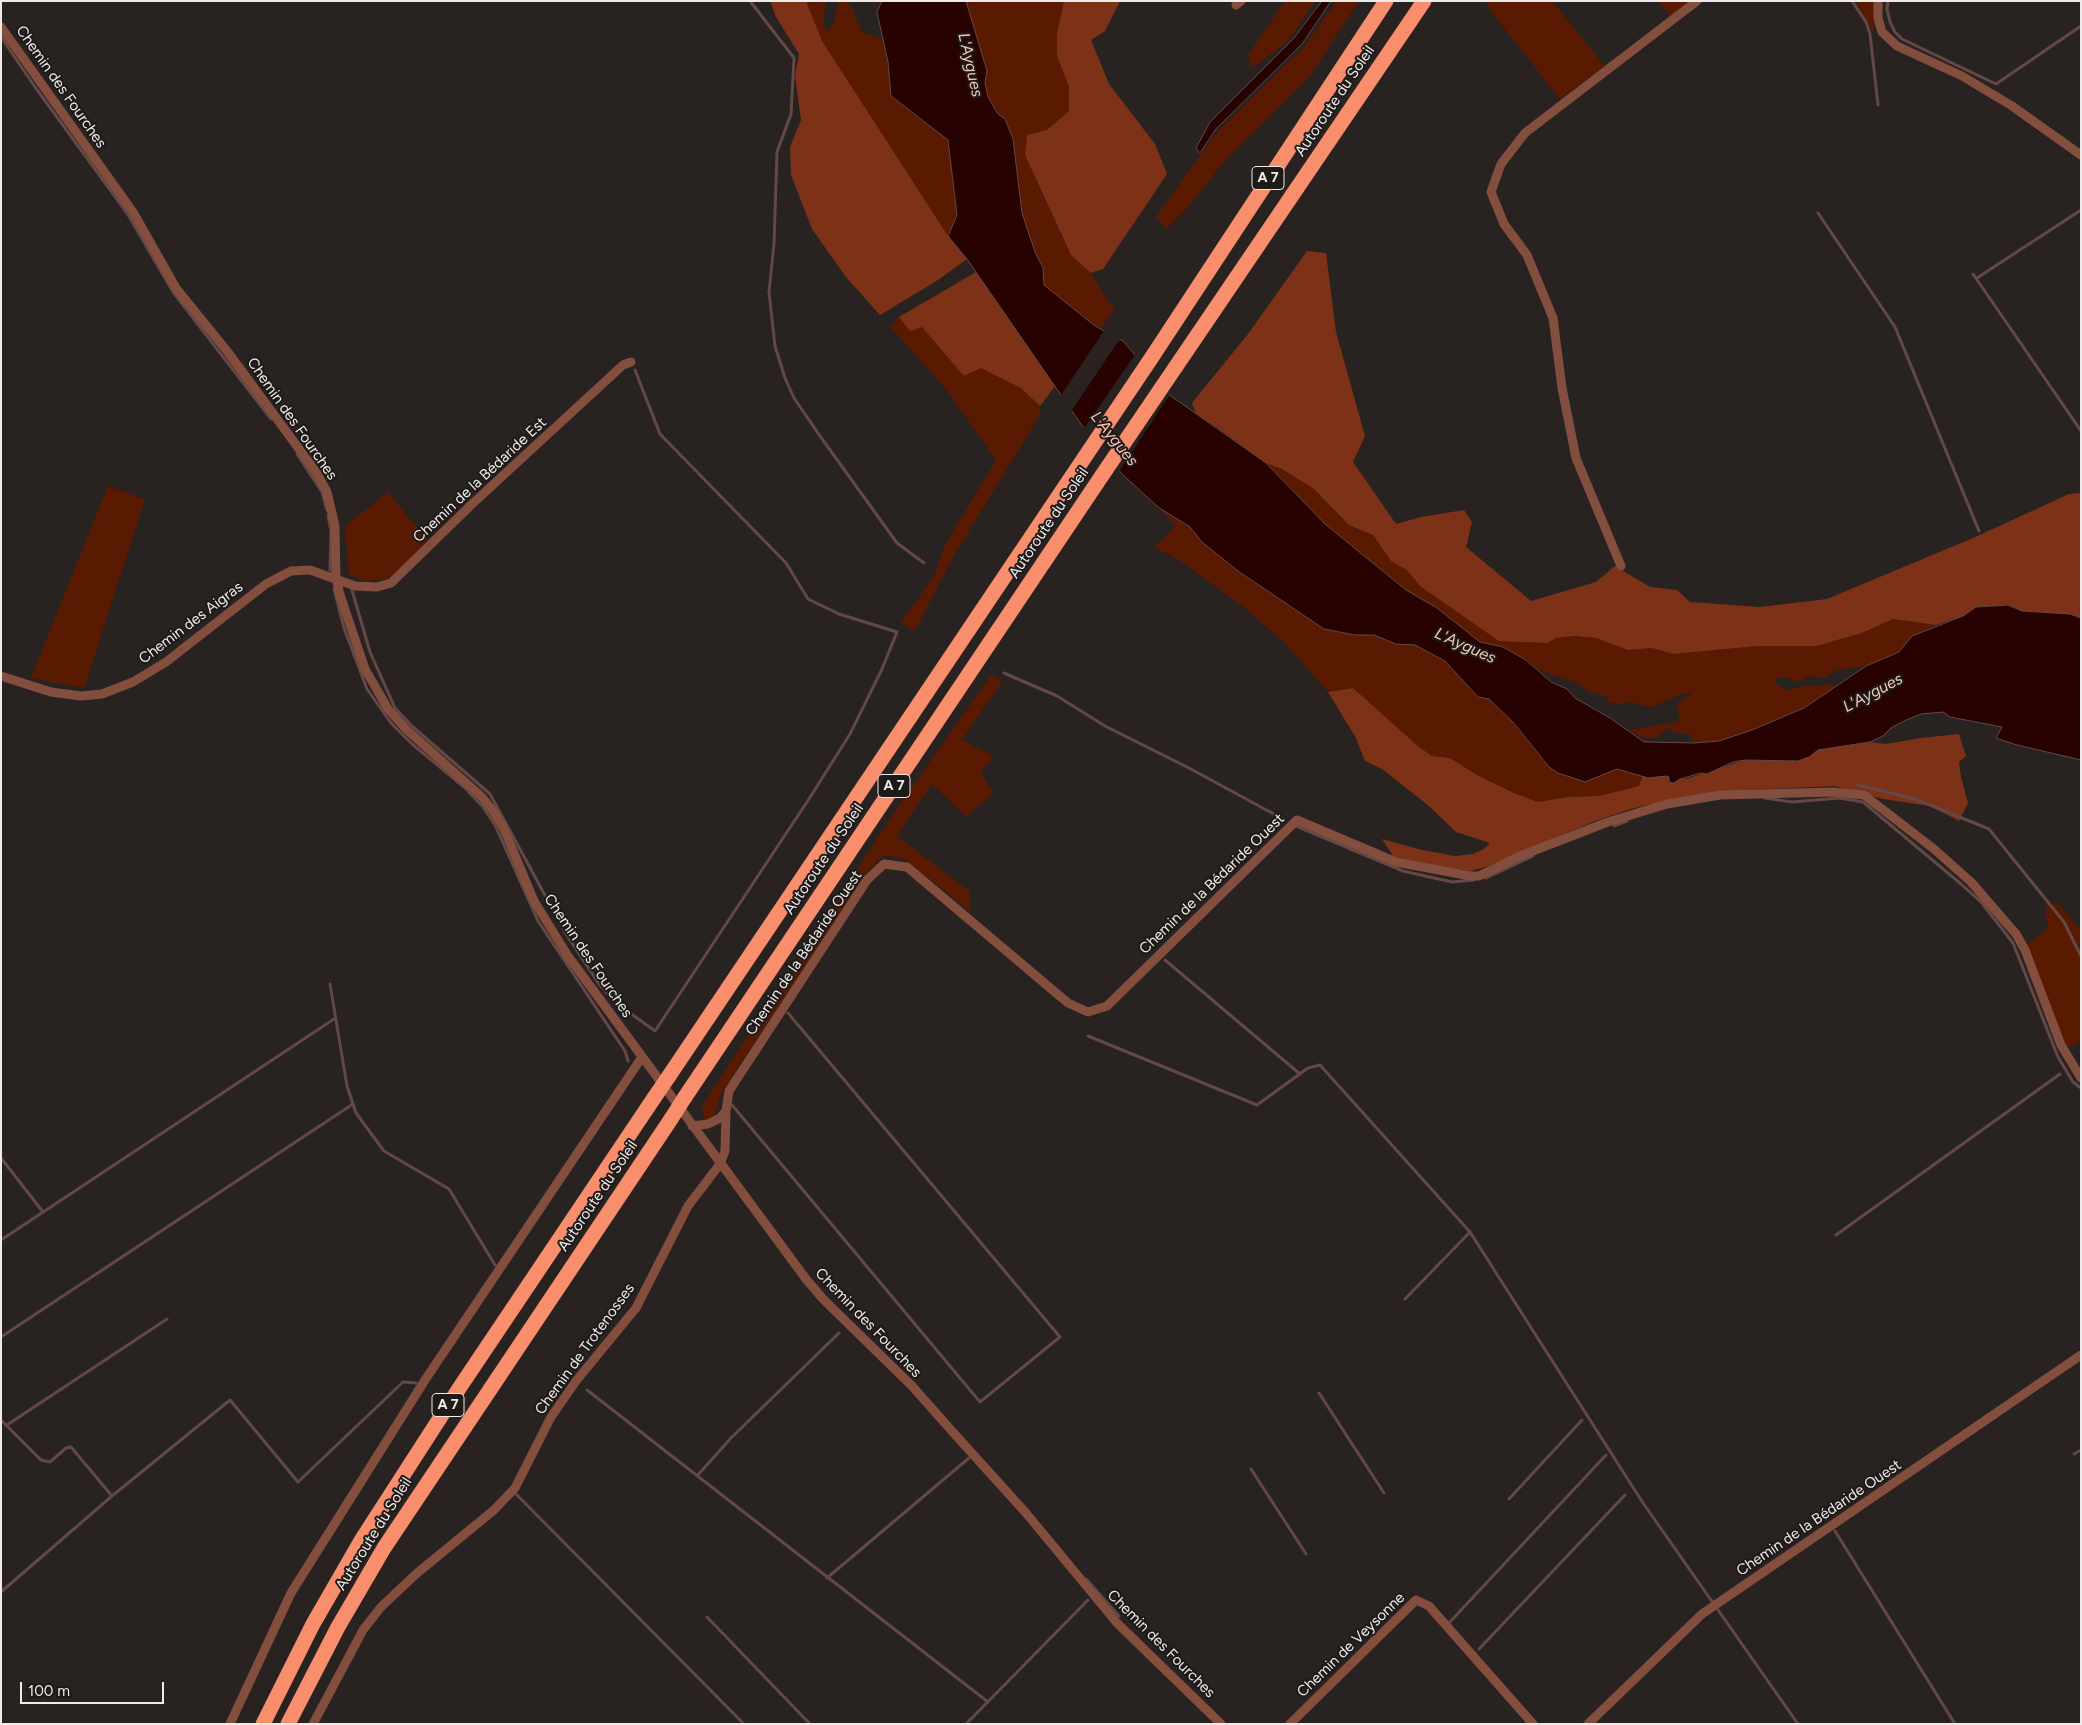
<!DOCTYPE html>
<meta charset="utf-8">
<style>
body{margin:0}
#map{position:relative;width:2082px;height:1725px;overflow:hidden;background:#282321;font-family:Figtree,sans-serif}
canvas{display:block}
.frame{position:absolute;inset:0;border:2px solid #eeebea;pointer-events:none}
.scale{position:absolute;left:20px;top:1682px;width:144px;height:22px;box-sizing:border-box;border:2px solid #eeebea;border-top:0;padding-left:6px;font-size:15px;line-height:18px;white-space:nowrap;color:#eeebea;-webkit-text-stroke:4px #1e1a18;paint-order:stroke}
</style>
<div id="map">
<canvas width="2082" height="1725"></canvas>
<div class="frame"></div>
<div class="scale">100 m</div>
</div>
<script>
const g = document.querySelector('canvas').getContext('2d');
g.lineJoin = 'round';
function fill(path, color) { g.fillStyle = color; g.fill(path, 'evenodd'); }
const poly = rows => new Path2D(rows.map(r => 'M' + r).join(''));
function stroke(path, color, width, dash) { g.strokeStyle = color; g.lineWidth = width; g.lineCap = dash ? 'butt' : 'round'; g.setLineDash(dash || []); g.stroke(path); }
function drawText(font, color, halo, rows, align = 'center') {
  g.font = font + ' Figtree,sans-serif'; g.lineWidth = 4; g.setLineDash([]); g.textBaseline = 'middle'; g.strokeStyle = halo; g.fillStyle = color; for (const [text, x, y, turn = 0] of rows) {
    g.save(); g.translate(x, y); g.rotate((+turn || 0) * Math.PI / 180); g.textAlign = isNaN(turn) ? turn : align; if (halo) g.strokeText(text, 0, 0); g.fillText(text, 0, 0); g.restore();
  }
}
const green = poly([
 [806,1,826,1,823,21,828,31,834,23,839,1,846,1,852,9,862,32,882,39,888,62,891,96,948,140,957,215,948,236,822,41],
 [966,1,1064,1,1057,34,1057,56,1069,87,1069,111,1047,130,1027,135,1035,178,1071,255,1091,273,1109,303,1115,308,1102,327,1095,326,1044,285,1043,268,1035,252,1022,213,1013,139,1005,119,998,114,988,97,985,83,987,71],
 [1285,1,1315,1,1288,41,1252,68,1248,55],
 [1337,1,1359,1,1310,76,1229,156,1183,213,1166,229,1156,217,1198,158,1219,130,1303,48],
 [1488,1,1552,1,1605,66,1560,99,1486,5],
 [1658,1,1691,1,1671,17],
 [1855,1,1875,1,1874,33,1860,9],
 [899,317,910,331,922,326,936,343,1021,388,1040,406,1040,415,953,557,915,631,901,623,934,576,945,545,996,460,946,389,890,326],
 [1266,463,1282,469,1314,489,1349,525,1373,535,1391,561,1407,570,1420,586,1526,641,1547,643,1556,638,1575,636,1596,638,1628,650,1652,648,1673,654,1757,646,1816,646,1862,633,1893,619,1936,625,1912,636,1899,652,1866,666,1836,670,1825,678,1810,676,1797,682,1785,677,1775,679,1775,684,1788,690,1809,685,1818,686,1828,684,1836,686,1804,708,1752,730,1719,741,1694,743,1689,733,1681,734,1673,732,1670,728,1666,729,1657,738,1642,738,1629,730,1677,722,1680,719,1677,709,1678,703,1693,693,1682,694,1651,707,1630,702,1618,704,1608,702,1608,697,1588,691,1577,683,1541,671,1503,647,1480,642,1437,608,1406,590,1325,524],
 [108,486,145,499,84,688,31,678],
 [388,492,427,540,403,566,387,579,367,581,349,575,345,526],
 [1158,507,1190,527,1202,542,1238,571,1324,629,1355,635,1374,635,1396,644,1415,645,1445,661,1478,697,1489,699,1513,722,1549,767,1558,773,1585,782,1617,769,1643,775,1639,786,1599,796,1568,797,1538,802,1514,793,1477,775,1450,758,1432,756,1419,747,1353,688,1328,692,1284,642,1237,602,1179,560,1154,547,1176,526],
 [991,675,1004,682,1001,683,962,740,994,756,981,773,993,793,966,817,932,784,897,836,969,891,971,912,904,859,884,855,868,871,720,1095,715,1116,704,1120,702,1106,898,807],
 [2056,902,2081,930,2081,1041,2066,1048,2027,945,2048,928,2045,906]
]);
const forest = poly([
 [770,1,806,1,822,41,948,236,967,259,938,280,880,315,846,277,812,229,791,175,790,147,801,120,795,76,799,54,776,17],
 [1064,1,1120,1,1105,31,1091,40,1109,84,1155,144,1167,174,1103,269,1091,273,1071,255,1025,155,1027,135,1047,130,1069,111,1069,87,1057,56,1057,34],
 [1307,251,1326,253,1336,332,1365,436,1353,462,1396,524,1421,517,1464,510,1472,522,1466,547,1531,601,1596,582,1615,566,1650,587,1677,590,1690,602,1760,607,1827,599,1973,538,2069,494,2081,493,2081,618,2070,614,2022,611,2008,605,1976,607,1963,616,1936,625,1893,619,1862,633,1816,646,1757,646,1673,654,1652,648,1628,650,1596,638,1575,636,1556,638,1547,643,1499,641,1420,586,1407,570,1391,561,1373,535,1349,525,1314,489,1282,469,1266,463,1215,426,1197,416,1192,403,1248,334],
 [976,272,1055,386,1040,406,1021,388,981,368,964,376,922,327,910,331,899,317],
 [1353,688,1419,747,1432,756,1450,758,1477,775,1514,793,1538,802,1568,797,1599,796,1639,786,1643,775,1648,778,1666,776,1686,779,1745,760,1809,757,1818,750,1844,744,1870,742,1886,744,1921,738,1959,734,1966,756,1959,762,1961,777,1968,803,1959,821,1930,806,1883,799,1835,786,1719,791,1681,797,1631,809,1595,821,1489,866,1471,871,1435,865,1394,857,1382,839,1422,850,1455,856,1473,854,1484,849,1490,843,1456,832,1429,806,1382,769,1365,761,1356,738,1328,692]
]);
const water = poly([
 [882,1,966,1,987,71,985,83,988,97,998,114,1005,119,1013,139,1022,213,1035,252,1043,268,1044,285,1095,326,1123,341,1168,394,1266,463,1325,524,1406,590,1437,608,1480,642,1503,647,1526,660,1551,682,1567,689,1575,698,1610,718,1644,742,1694,743,1719,741,1752,730,1804,708,1866,666,1899,652,1912,636,1963,616,1976,607,2008,605,2022,611,2070,614,2081,618,2081,760,2017,745,1996,738,2002,727,1950,717,1943,712,1921,714,1906,720,1891,728,1883,736,1870,742,1818,750,1809,757,1798,761,1745,760,1733,762,1707,774,1701,773,1680,779,1674,783,1669,782,1669,777,1666,776,1648,778,1617,769,1585,782,1558,773,1549,767,1513,722,1489,699,1478,697,1445,661,1415,645,1396,644,1374,635,1355,635,1324,629,1238,571,1202,542,1190,527,1158,507,1122,474,1081,424,967,259,948,236,957,215,948,140,891,96,888,62,877,12,882,1],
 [1322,1,1331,1,1302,44,1216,129,1200,153,1196,148,1210,122,1294,38,1322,1]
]);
const pier = poly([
 [1106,328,1121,337,1070,413,1059,398],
 [1137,352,1171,393,1118,473,1083,430]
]);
const stream = poly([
 [750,1,794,58,791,114,777,152,774,244,769,292,775,346,785,378,794,398,820,436,897,543,924,563],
 [1852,1,1866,22,1870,34,1878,105],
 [1888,1,1887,9,1890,22,1895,32,1902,39,1996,84,2081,26],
 [1,37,35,87,127,213,173,292,271,419],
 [1818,213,1895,327,1979,531],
 [1973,274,2081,431],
 [1977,278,2081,210],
 [297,454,322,492,327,510],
 [328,516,331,531,330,570],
 [334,589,344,628,367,689,391,723,412,744,464,787,483,807,495,825,538,921,625,1051,628,1061],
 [352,590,370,652,395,708,413,727,490,794,566,934,599,984,616,1003,655,1031,809,799,850,734,882,669,897,632,839,614,808,599,786,563,660,434,635,370],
 [1004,673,1057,696,1105,726,1189,768,1283,819],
 [1858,785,1915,799,1989,829,2064,922,2081,956],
 [1765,798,1792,802,1839,798,1863,802,1961,884,1981,902,2013,943,2058,1057,2073,1082,2081,1088],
 [1296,826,1403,871,1452,882,1474,880],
 [1614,826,1627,821],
 [1486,878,1533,856],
 [1165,960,1300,1074],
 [330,984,347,1086,356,1113,384,1151,449,1189,495,1265],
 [1088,1036,1257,1105,1308,1068,1320,1065,1470,1232,1643,1503,1798,1724],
 [732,1105,980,1402,1060,1337,788,1013],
 [1,1158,43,1212],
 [1836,1235,2060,1074],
 [1,1240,334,1019],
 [1405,1299,1470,1232],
 [1,1337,353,1104],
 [587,1390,988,1702],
 [1319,1393,1384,1493],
 [1,1420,41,1460,50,1462,66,1448,71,1447,112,1496],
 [7,1425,167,1319],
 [2074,1454,2081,1450],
 [1251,1469,1306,1554],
 [697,1476,731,1438,839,1333],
 [515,1493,744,1724],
 [1509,1499,1582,1420],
 [1835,1531,1955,1724],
 [827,1578,969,1458],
 [1086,1579,1119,1616],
 [1,1592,112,1496,230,1400,298,1482,403,1382,416,1383],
 [707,1617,810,1724],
 [1448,1624,1606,1455],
 [1479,1649,1625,1495],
 [966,1724,1088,1600]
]);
const minor = poly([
 [1878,1,1878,18,1882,32,1897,46,1962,76,2012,106,2081,155],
 [1236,5,1241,1],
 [1,27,133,212,176,288,227,351,316,472,327,492,335,526,336,578,340,595,365,669,388,709,408,731,482,797,494,812,504,829,534,901,568,956,806,1279,823,1299,912,1386,951,1430,1026,1513,1117,1623,1221,1724],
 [1621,566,1576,458,1562,388,1553,318,1527,255,1504,224,1491,192,1501,164,1525,133,1697,1],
 [1,676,51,692,81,696,102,694,133,682,166,662,266,584,291,571,310,570,355,586,377,587,391,583,471,505,623,365,631,362],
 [692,1126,708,1124,720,1118,726,1111],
 [230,1724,291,1593,425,1380,642,1057],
 [313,1724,363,1630,381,1607,416,1574,494,1510,515,1488,551,1417,576,1381,636,1308,688,1206,720,1164,725,1151,726,1111,729,1091,867,880,884,864,907,867,1068,1003,1088,1012,1107,1006,1297,820,1396,862,1471,876,1479,876,1520,856,1608,822,1667,804,1720,795,1833,792,1864,795,1934,849,1971,882,2016,934,2025,950,2061,1045,2081,1078],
 [1290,1724,1416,1600,1429,1606,1533,1724],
 [1588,1724,1702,1614,2081,1355]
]);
const motorway = poly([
 [669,1076,1152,357,1386,1],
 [685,1097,1103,474,1424,1],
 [263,1724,313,1624,362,1539,460,1387,654,1098],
 [288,1724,338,1627,384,1548,671,1119]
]);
const motorwayBridge = poly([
 [654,1098,669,1076],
 [671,1119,685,1097]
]);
const shields = [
 [1268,178,32],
 [894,786,32],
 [448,1405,32]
];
const shieldNames = [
 ["A 7",1268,178],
 ["A 7",894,786],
 ["A 7",448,1405]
];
const streetNames = [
 ["Chemin des Fourches",61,87,55],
 ["Autoroute du Soleil",1335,101,-56],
 ["Chemin des Fourches",292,419,55],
 ["Chemin de la Bédaride Est",480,480,-43],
 ["Autoroute du Soleil",1049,523,-56],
 ["Chemin des Aigras",191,623,-37],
 ["Autoroute du Soleil",824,859,-56],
 ["Chemin de la Bédaride Ouest",1212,884,-44],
 ["Chemin de la Bédaride Ouest",804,953,-56],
 ["Chemin des Fourches",588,956,56],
 ["Autoroute du Soleil",598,1196,-56],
 ["Chemin des Fourches",868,1323,46],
 ["Chemin de Trotenosses",585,1349,-54],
 ["Chemin de la Bédaride Ouest",1819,1518,-34],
 ["Autoroute du Soleil",374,1534,-58],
 ["Chemin des Fourches",1161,1644,45],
 ["Chemin de Veysonne",1351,1645,-44]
];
const waterNames = [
 ["L'Aygues",970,65,77],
 ["L'Aygues",1114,439,51],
 ["L'Aygues",1465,646,24],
 ["L'Aygues",1873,693,-28]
];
fill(green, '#5a1a02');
fill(forest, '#7d3217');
fill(water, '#270200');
stroke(water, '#634846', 1);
fill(pier, '#282321');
stroke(stream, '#634846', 3);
stroke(minor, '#834e3d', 9);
stroke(motorway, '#f88e6b', 15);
stroke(motorwayBridge, '#f88e6b', 15);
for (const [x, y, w] of shields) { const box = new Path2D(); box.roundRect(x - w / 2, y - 11.5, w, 23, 4); g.fillStyle = '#1e1a18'; g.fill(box); stroke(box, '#eeebea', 1); }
drawText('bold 14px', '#eeebea', null, shieldNames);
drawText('15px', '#eeebea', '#1e1a18', streetNames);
drawText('italic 16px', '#f5c7b8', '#1e1a18', waterNames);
</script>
